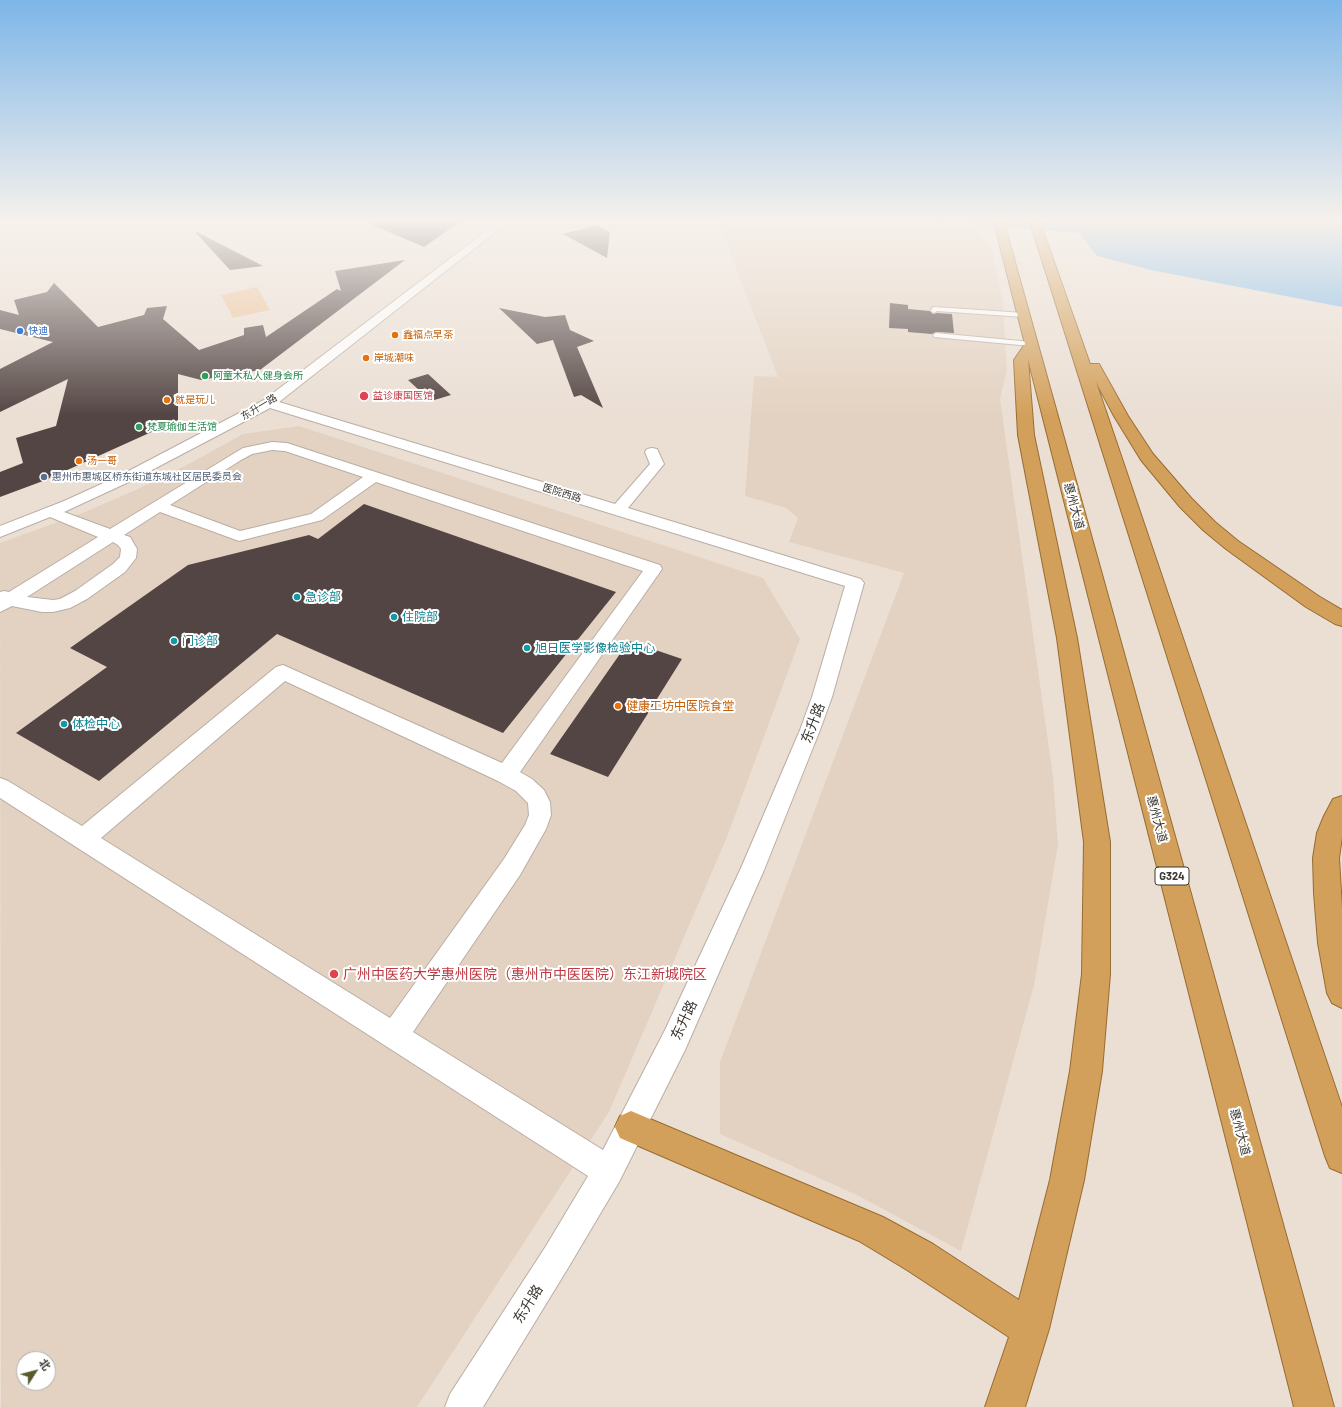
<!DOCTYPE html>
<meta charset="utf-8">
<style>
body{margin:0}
#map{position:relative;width:1342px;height:1407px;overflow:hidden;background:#ebdfd4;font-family:Barlow,"Noto Sans SC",sans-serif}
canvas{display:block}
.north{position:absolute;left:16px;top:1351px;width:40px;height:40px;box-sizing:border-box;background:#fff;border:1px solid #b1afad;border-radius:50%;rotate:54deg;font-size:11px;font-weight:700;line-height:16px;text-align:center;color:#3c3833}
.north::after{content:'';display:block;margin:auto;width:14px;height:18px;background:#565c2b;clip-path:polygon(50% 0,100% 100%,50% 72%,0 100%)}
</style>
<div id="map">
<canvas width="1342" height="1407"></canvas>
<div class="north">北</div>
</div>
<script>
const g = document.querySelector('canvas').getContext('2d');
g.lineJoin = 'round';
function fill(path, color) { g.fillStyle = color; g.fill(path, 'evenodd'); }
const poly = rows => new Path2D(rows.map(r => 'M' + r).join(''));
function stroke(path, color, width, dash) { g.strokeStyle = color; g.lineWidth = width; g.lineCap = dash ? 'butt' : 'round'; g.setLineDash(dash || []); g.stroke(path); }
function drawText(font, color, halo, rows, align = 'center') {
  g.font = font + ' Barlow,"Noto Sans SC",sans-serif'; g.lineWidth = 4; g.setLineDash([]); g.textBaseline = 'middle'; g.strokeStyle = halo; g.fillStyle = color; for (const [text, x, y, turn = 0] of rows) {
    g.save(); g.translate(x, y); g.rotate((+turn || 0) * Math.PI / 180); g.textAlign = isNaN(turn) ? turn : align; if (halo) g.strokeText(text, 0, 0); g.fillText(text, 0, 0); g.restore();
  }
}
const built = poly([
 [717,219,910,219,978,225,977,232,992,248,1003,303,1007,370,1000,399,1053,777,1058,845,1034,985,961,1251,857,1195,720,1134,720,1062,904,573,789,542,798,518,786,508,745,496,754,376,778,377],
 [299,426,763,578,800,639,727,837,609,1112,417,1407,1,1407,0,543,85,512,138,489,189,464,243,434],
 [24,1359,48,1359,48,1383,24,1383]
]);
const green = poly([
 [257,287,270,310,233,318,221,295]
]);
const water = poly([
 [910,219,1342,219,1342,307,1151,270,1097,256,1079,233]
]);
const building = poly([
 [359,219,464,219,424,247],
 [596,225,610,232,607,258,563,234],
 [197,232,263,266,230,270,196,233],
 [405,260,260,370,201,380,178,374,178,420,43,481,0,497,0,472,23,463,16,438,56,426,68,379,0,412,0,369,53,342,0,329,0,310,19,315,14,300,47,292,54,283,98,327,144,315,147,308,167,306,163,319,199,350,244,335,244,328,263,325,266,337,337,289,341,291,335,271],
 [890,303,908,305,908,309,930,311,933,314,937,313,952,314,954,333,936,332,932,334,908,332,908,329,889,328],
 [499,308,545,317,565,315,570,330,594,341,577,347,603,408,581,395,574,397,553,340,537,344],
 [428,374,451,395,431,401,408,380],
 [364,504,616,592,503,733,277,634,99,781,16,733,107,667,70,648,188,565,309,535,318,539],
 [629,641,682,659,608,777,550,754]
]);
const service = poly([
 [934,307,1024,313,1027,315,1024,317,937,311,934,313,931,311,932,308,934,307],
 [936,333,1031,342,1034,344,1031,346,934,337,933,335,936,333]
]);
const minor = poly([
 [502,219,512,219,279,402,615,504,650,464,645,452,647,449,652,448,657,449,664,464,628,508,861,579,864,583,832,697,820,730,764,870,685,1050,619,1182,568,1268,483,1407,445,1407,450,1394,546,1246,588,1176,0,798,0,778,8,781,82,826,276,667,283,665,502,763,643,571,376,482,322,520,239,541,160,512,124,535,130,537,137,549,136,558,125,572,87,599,70,608,53,612,42,612,12,606,0,612,0,592,4,591,9,592,98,537,50,517,0,537,0,526,64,501,121,475,264,400,502,219],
 [270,408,845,586,812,697,800,730,741,868,665,1030,603,1150,413,1032,520,875,546,829,551,815,550,802,544,790,532,779,520,772,662,569,660,565,287,443,272,442,243,448,110,529,64,512,131,481,270,408],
 [272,450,285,451,363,477,311,514,240,531,170,505,241,460,252,454,272,450],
 [113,542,118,545,121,549,120,557,113,564,75,591,60,599,53,600,27,597,113,542],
 [285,681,498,781,516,791,528,803,529,815,525,825,504,859,390,1018,101,838,285,681],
 [621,219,630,219,627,225,624,226,619,223,621,219]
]);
const trunk = poly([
 [993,219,1003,219,1334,1407,1294,1407,1028,359,1034,435,1077,638,1110,842,1110,974,1102,1071,1084,1180,1049,1329,1025,1407,985,1407,1009,1337,907,1270,859,1241,620,1138,615,1127,620,1116,631,1111,883,1217,933,1244,1019,1300,1050,1180,1070,1071,1082,974,1084,842,1057,638,1018,435,1014,360,1025,344,993,219],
 [1029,219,1039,219,1090,364,1099,364,1128,416,1153,454,1192,499,1215,522,1238,541,1320,597,1342,610,1342,626,1335,624,1306,607,1226,549,1203,530,1180,507,1141,460,1114,416,1096,382,1342,1107,1342,1173,1330,1168,1325,1156,1029,219],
 [1342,796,1342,837,1339,858,1342,908,1342,1008,1332,1003,1327,993,1318,943,1314,893,1313,858,1317,833,1324,816,1333,799,1342,796]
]);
const markers = [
 [20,331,4,"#3f7fe0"],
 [395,335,4,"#e8710a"],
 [366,358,4,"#e8710a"],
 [205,376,4,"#2e9e5b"],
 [364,396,5,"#e0444e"],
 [167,400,4,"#e8710a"],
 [139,427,4,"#2e9e5b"],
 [79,461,4,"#e8710a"],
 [44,477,4,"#5c6f8a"],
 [297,597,4,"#0f9aa8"],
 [394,617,4,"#0f9aa8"],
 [174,641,4,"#0f9aa8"],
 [527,648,4,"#0f9aa8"],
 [618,706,4,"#e8710a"],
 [64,724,4,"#0f9aa8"],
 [334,974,5,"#e0444e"]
];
const farShopnames = [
 ["快迪",28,331]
];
const farFoodnames = [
 ["鑫福点早茶",403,335],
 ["岸城潮味",374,358],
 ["就是玩儿",175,400],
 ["汤一哥",87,461]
];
const farLeisurenames = [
 ["阿童木私人健身会所",213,376],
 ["梵夏瑜伽生活馆",147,427]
];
const farHealthnames = [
 ["益诊康国医馆",373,396]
];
const farStreetnames = [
 ["东升一路",259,407,-31],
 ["医院西路",562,493,17]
];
const farServicenames = [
 ["惠州市惠城区桥东街道东城社区居民委员会",52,477]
];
const shields = [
 [1172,876,34]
];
const shieldNames = [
 ["G324",1172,876]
];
const streetNames = [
 ["惠州大道",1074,506,75],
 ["惠州大道",1157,819,75],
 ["惠州大道",1240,1132,75]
];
const cultureNames = [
 ["急诊部",305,597],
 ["住院部",402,617],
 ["门诊部",182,641],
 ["旭日医学影像检验中心",535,648],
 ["体检中心",72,724]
];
const foodNames = [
 ["健康工坊中医院食堂",626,706]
];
const nearStreetnames = [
 ["东升路",813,723,-69],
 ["东升路",684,1020,-65],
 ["东升路",528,1304,-58]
];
const nearHealthnames = [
 ["广州中医药大学惠州医院（惠州市中医医院）东江新城院区",343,974]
];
fill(built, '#e3d2c1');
fill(green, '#edc299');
fill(water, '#7db9e7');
fill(building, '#534543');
stroke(service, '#b9aea4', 2);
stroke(minor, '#b9aea4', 2);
stroke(trunk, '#976c32', 2);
fill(service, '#fff');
fill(minor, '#fff');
fill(trunk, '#d3a05b');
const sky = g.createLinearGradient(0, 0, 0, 416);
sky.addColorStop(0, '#7db6e8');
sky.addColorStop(0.53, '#f6f1ec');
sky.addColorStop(1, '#f6f1ec00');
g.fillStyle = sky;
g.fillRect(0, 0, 1342, 416);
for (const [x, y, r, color] of markers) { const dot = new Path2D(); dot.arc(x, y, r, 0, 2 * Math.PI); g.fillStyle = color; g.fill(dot); stroke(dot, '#fff', 1.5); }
drawText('10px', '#366cbe', '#fff', farShopnames, 'left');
drawText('10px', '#c56008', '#fff', farFoodnames, 'left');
drawText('10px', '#27864d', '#fff', farLeisurenames, 'left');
drawText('10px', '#be3a42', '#fff', farHealthnames, 'left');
drawText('10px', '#3c3833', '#fff', farStreetnames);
drawText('10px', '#4e5e75', '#fff', farServicenames, 'left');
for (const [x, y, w] of shields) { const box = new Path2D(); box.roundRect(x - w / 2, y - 9, w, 18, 3); g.fillStyle = '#fff'; g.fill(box); stroke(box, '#3c3833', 1); }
drawText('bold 11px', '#3c3833', null, shieldNames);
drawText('12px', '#3c3833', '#fff', streetNames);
drawText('12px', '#0d838f', '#fff', cultureNames, 'left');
drawText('12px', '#c56008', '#fff', foodNames, 'left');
drawText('14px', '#3c3833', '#fff', nearStreetnames);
drawText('14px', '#be3a42', '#fff', nearHealthnames, 'left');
</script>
